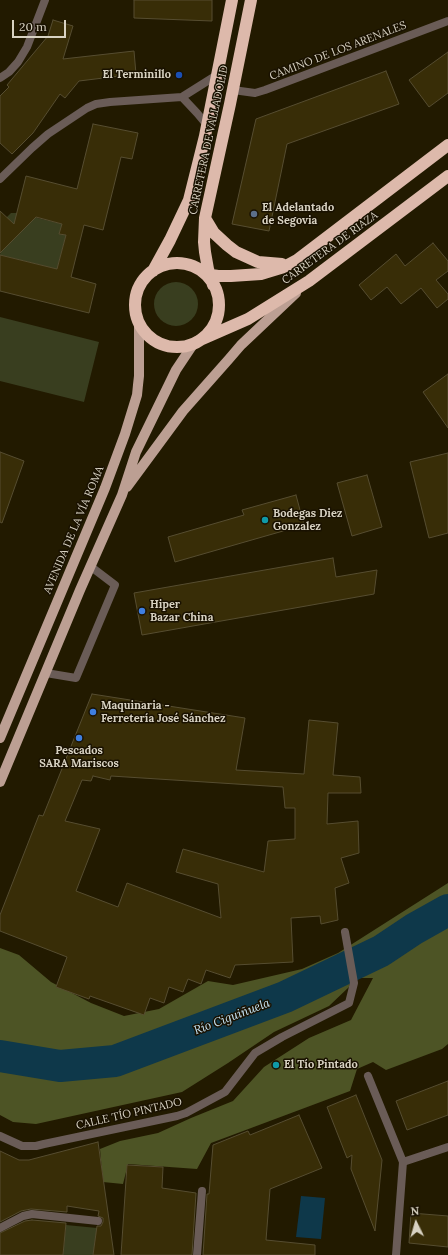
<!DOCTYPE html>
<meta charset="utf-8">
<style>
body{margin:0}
#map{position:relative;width:448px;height:1255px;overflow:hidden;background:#221a00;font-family:Lora,serif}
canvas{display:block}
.north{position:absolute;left:396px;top:1203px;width:40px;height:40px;-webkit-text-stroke:3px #191100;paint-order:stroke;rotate:355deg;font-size:11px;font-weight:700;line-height:16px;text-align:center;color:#d8d2c2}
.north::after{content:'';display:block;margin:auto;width:14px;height:18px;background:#d8d2c2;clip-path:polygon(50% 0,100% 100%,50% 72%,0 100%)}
.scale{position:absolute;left:12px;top:20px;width:54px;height:18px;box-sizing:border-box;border:2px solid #d8d2c2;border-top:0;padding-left:5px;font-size:12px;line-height:14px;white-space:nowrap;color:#d8d2c2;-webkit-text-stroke:3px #191100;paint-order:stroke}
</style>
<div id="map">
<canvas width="448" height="1255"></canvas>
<div class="north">N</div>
<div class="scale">20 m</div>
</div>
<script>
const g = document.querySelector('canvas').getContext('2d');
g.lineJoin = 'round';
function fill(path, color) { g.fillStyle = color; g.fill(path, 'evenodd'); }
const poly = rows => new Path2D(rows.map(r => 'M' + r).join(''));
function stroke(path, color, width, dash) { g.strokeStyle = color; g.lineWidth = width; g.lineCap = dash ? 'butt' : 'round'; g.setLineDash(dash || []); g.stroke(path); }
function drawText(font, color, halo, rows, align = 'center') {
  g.font = font + ' Lora,serif'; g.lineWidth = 3; g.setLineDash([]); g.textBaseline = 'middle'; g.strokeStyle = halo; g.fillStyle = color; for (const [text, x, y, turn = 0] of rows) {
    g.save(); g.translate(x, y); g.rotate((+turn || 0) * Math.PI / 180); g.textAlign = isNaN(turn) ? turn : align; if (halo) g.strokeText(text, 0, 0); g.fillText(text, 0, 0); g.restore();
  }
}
const green = poly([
 [11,213,17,213,62,224,59,234,66,235,57,269,0,255,7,217],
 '154 304a22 22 0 1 1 44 0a22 22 0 1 1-44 0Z',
 [0,317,99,342,84,402,0,381],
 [66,1225,97,1228,93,1255,63,1255]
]);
const forest = poly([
 [448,883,448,1044,442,1049,386,1070,373,1062,357,1069,350,1091,211,1143,197,1169,128,1164,123,1184,103,1182,100,1149,120,1141,158,1133,191,1118,233,1101,264,1067,309,1038,351,1020,373,978,351,978,349,987,329,1006,274,1032,228,1063,182,1092,36,1124,13,1122,0,1115,0,948,19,955,51,982,91,1003,124,1016,159,1009,208,981,233,985,302,969,338,953]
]);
const water = poly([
 [301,1196,325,1198,321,1239,296,1237]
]);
const river = poly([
 [0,1056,60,1066,115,1061,285,997,381,951,414,929,448,910]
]);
const building = poly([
 [134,0,212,0,212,21,134,18,134,0],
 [53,20,73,26,63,59,134,51,136,74,79,81,65,98,60,94,33,133,12,154,0,143,0,96,9,87,7,85,48,36,53,20],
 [448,52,448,93,429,107,409,80,448,52],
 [386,71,399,104,287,144,269,231,232,224,256,119,386,71],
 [93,124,138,133,132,159,121,157,103,230,84,225,71,277,96,284,89,313,0,291,0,255,57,269,66,235,59,234,62,224,36,217,0,253,0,211,14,224,26,176,77,189,93,124],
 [433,243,448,261,448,271,436,280,448,294,448,299,437,308,421,288,401,304,387,287,371,300,359,285,396,254,405,266,433,243],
 [448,374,448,428,423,392,448,374],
 [0,452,24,461,2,523,0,522,0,452],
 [448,453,448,533,429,538,410,462,448,453],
 [367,475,382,527,352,536,337,483,367,475],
 [296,495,304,525,175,562,168,537,244,515,242,510,296,495],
 [333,558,336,577,377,570,374,594,142,635,134,593,333,558],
 [92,694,245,718,236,770,304,774,309,720,338,723,333,775,360,777,361,793,328,793,327,824,358,821,359,853,341,858,349,883,335,888,338,920,321,924,320,916,291,918,293,962,235,965,230,978,206,970,201,984,188,979,183,992,169,987,164,1003,150,998,144,1015,90,996,89,999,56,987,67,957,0,931,0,915,39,815,43,816,92,694],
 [93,776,110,780,111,776,283,787,285,808,295,808,295,839,268,841,264,872,183,849,176,872,218,884,221,918,127,883,118,907,76,891,100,829,65,821,82,780,91,781,93,776],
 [448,1081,448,1115,407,1130,396,1101,448,1081],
 [356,1095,382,1160,375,1231,351,1169,352,1155,347,1158,327,1107,356,1095],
 [299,1115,322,1168,270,1189,266,1240,315,1245,315,1255,203,1255,207,1194,209,1194,213,1145,248,1131,250,1135,299,1115],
 [98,1142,114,1255,93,1255,97,1226,101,1226,103,1222,103,1218,98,1216,99,1211,67,1206,67,1212,31,1209,21,1211,0,1222,0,1151,19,1160,29,1160,98,1142],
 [127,1165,163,1167,162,1188,196,1193,192,1255,121,1255,127,1165],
 [411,1213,448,1216,448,1247,409,1243,411,1213],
 [32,1220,66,1223,63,1255,0,1255,0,1233,25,1221,32,1220]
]);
const lane = poly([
 [46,673,76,678,115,585,90,566]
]);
const street = poly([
 [0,78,9,72,18,62,27,47,45,0],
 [233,90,255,93,265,90,448,21],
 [182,97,197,113,207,125],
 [0,179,32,148,48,134,87,108,96,104,110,102,182,97,217,75],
 [368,1076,403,1162,396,1255],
 [0,1136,22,1146,36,1146,44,1144,177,1116,186,1113,225,1092,255,1053,282,1037,349,1003,354,983,345,932],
 [403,1162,448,1147],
 [0,1228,23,1216,32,1214,98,1221],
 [197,1255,202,1191]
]);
const primary = poly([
 [127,487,183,411,229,359,241,345,296,293],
 [0,738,105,488,125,434,137,395,138,385,139,376,139,323],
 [0,782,80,590,122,495,136,452,176,370,194,343]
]);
const highway = poly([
 [205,218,214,233,227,245,236,252,258,262,282,264],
 '135 305a42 42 0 1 1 84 0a42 42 0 1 1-84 0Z',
 [153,271,170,240,189,200,205,136,232,0],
 [205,274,218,276,231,276,261,274,284,267,297,260,448,145],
 [213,285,208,269,205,252,204,242,205,218,230,104,251,0],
 [200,340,248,319,309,281,448,176]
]);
const markers = [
 [179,75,4,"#1a4fb4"],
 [254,214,4,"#5c6f8a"],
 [265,520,4,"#0f9aa8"],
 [142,611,4,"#3f7fe0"],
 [93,712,4,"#3f7fe0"],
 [79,738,4,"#3f7fe0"],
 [276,1065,4,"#0f9aa8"]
];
const streetNames = [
 ["CAMINO DE LOS ARENALES",338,51,-21],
 ["CARRETERA DE VALLADOLID",209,140,-78],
 ["CARRETERA DE RIAZA",330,248,-36],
 ["AVENIDA DE LA VÍA ROMA",74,530,-67],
 ["CALLE TÍO PINTADO",129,1114,-13]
];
const poiNames = [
 ["El Terminillo",171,75,"right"],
 ["El Adelantado",262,208],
 ["de Segovia",262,221],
 ["Bodegas Diez",273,514],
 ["Gonzalez",273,527],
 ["Hiper",150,605],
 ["Bazar China",150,618],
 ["Maquinaria -",101,706],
 ["Ferretería José Sánchez",101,719],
 ["Pescados",79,751,"center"],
 ["SARA Mariscos",79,764,"center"],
 ["El Tío Pintado",284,1065]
];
const waterNames = [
 ["Río Ciguiñuela",232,1017,-21]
];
fill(green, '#393e1f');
fill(forest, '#4d5425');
fill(water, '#0e384a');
stroke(river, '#0e384a', 32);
fill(building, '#382d07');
stroke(building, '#564d30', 1);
stroke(lane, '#6a5c57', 8);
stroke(street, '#6a5c57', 8);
stroke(primary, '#bc9f93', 10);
stroke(highway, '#ddb9ab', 12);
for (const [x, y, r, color] of markers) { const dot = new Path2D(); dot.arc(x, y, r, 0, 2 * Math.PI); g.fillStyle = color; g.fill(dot); stroke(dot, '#191100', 1.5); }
drawText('11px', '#d8d2c2', '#191100', streetNames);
drawText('bold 11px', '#d8d2c2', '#191100', poiNames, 'left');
drawText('italic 12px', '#c7e6f7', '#191100', waterNames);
</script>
